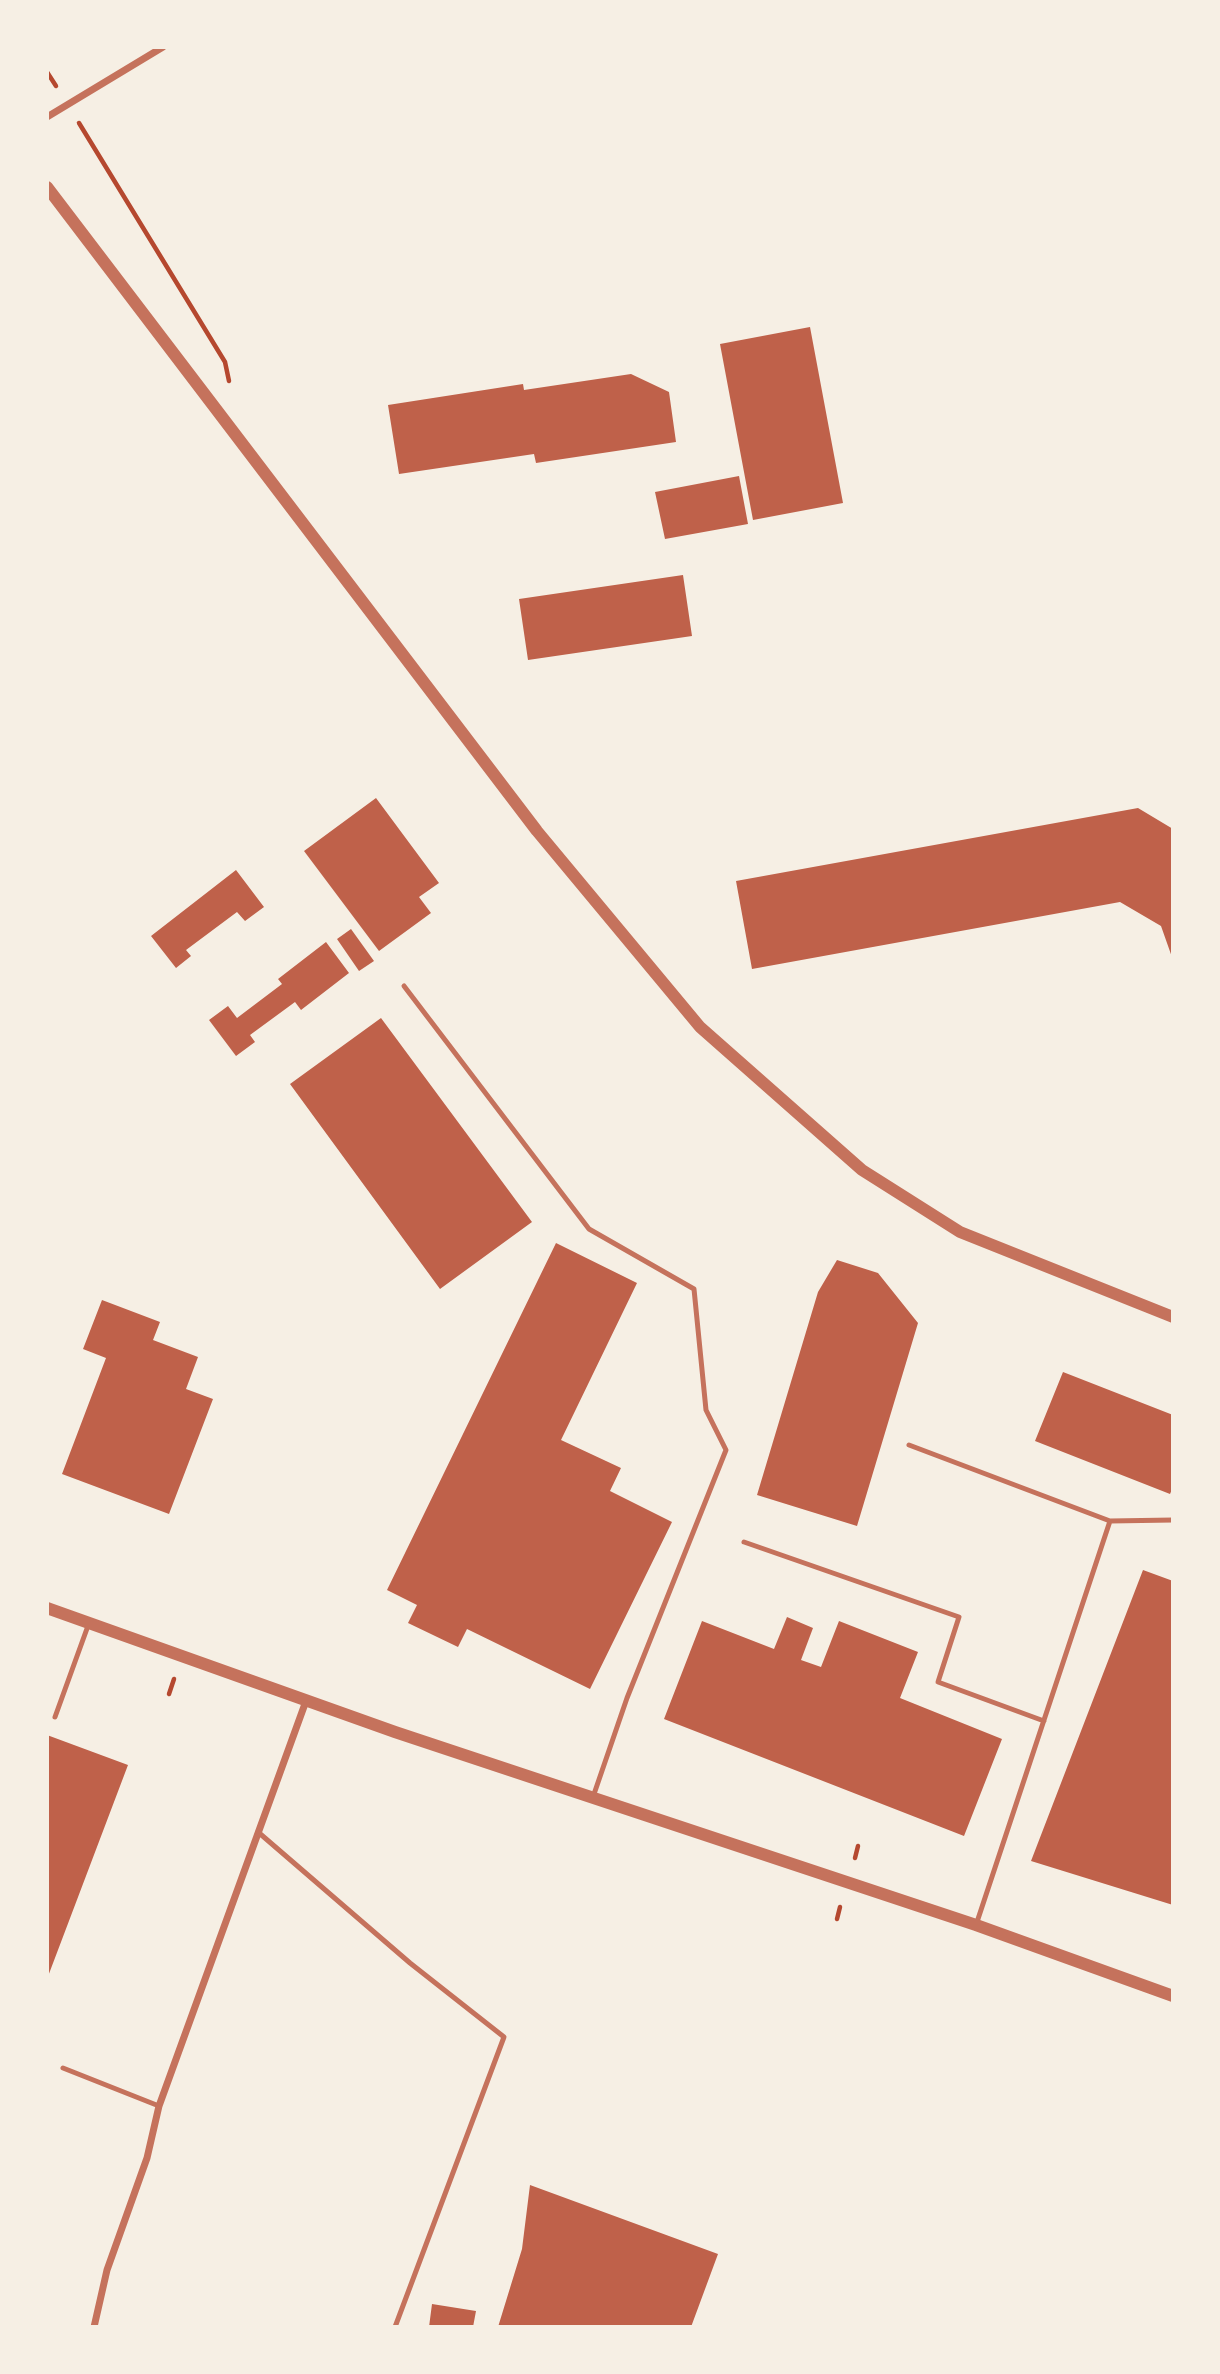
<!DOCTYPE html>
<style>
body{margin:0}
#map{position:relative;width:1220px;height:2374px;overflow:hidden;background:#f6efe4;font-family:"Roboto Serif",serif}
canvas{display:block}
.frame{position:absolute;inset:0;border:49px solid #f6efe4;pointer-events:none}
</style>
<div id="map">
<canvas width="1220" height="2374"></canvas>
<div class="frame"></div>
</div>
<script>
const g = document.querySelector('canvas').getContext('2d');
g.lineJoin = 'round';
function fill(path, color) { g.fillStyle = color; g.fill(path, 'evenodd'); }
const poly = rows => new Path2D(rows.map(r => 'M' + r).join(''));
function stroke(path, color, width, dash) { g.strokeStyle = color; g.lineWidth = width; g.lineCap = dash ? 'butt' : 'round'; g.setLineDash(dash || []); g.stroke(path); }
const building = poly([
 [810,327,843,503,753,520,720,344],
 [631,374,669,392,676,442,536,463,534,454,399,474,388,405,523,384,524,390],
 [739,476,748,524,665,539,655,492],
 [683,575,692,636,528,660,519,599],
 [376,798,439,883,419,897,431,913,379,951,304,851],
 [1138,808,1173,829,1173,960,1161,926,1120,902,752,969,736,881],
 [236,870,264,907,245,921,237,912,186,950,191,956,176,968,151,936],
 [351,929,374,961,359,971,337,939],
 [326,942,349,973,301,1010,295,1002,250,1035,255,1042,236,1056,209,1020,228,1006,237,1018,282,984,278,979],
 [381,1018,532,1222,440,1289,290,1084],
 [556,1243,637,1283,561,1440,621,1468,610,1491,672,1522,590,1689,467,1629,458,1647,408,1623,417,1605,387,1590],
 [837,1260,878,1273,918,1323,857,1526,757,1495,818,1292],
 [102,1300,160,1322,153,1340,198,1357,186,1389,213,1399,169,1514,62,1474,106,1358,83,1349],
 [1063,1372,1173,1415,1173,1487,1170,1494,1035,1441],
 [1143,1570,1173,1581,1173,1905,1031,1861],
 [787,1617,813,1628,801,1660,821,1667,839,1621,918,1652,900,1698,1002,1739,964,1836,664,1719,702,1621,774,1649],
 [47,1735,128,1765,47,1979],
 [530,2185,718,2254,691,2327,498,2327,522,2249],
 [432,2304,476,2311,473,2327,429,2327]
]);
const path = poly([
 [47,72,56,86],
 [79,123,225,362,229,381],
 [169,1694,174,1679],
 [855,1858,858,1846],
 [837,1919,840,1907]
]);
const service = poly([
 [404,986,589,1229,694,1289,706,1410,726,1450,627,1698,593,1797],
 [909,1445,1110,1521,976,1925],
 [1110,1521,1173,1520],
 [744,1542,959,1617,938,1682,1044,1721],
 [55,1717,89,1623],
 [258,1832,410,1963,504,2037,395,2327],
 [63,2068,159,2106]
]);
const minor = poly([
 [47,117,163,47],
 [94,2327,107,2270,147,2158,159,2106,306,1701]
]);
const tertiary = poly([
 [47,187,537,831,700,1027,862,1170,960,1232,1173,1317],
 [47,1608,395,1732,976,1925,1173,1996]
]);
fill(building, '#bf614a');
stroke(path, '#b5482f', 4.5);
stroke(service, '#c5725c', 5);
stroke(minor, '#c5725c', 7);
stroke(tertiary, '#c5725c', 12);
</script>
